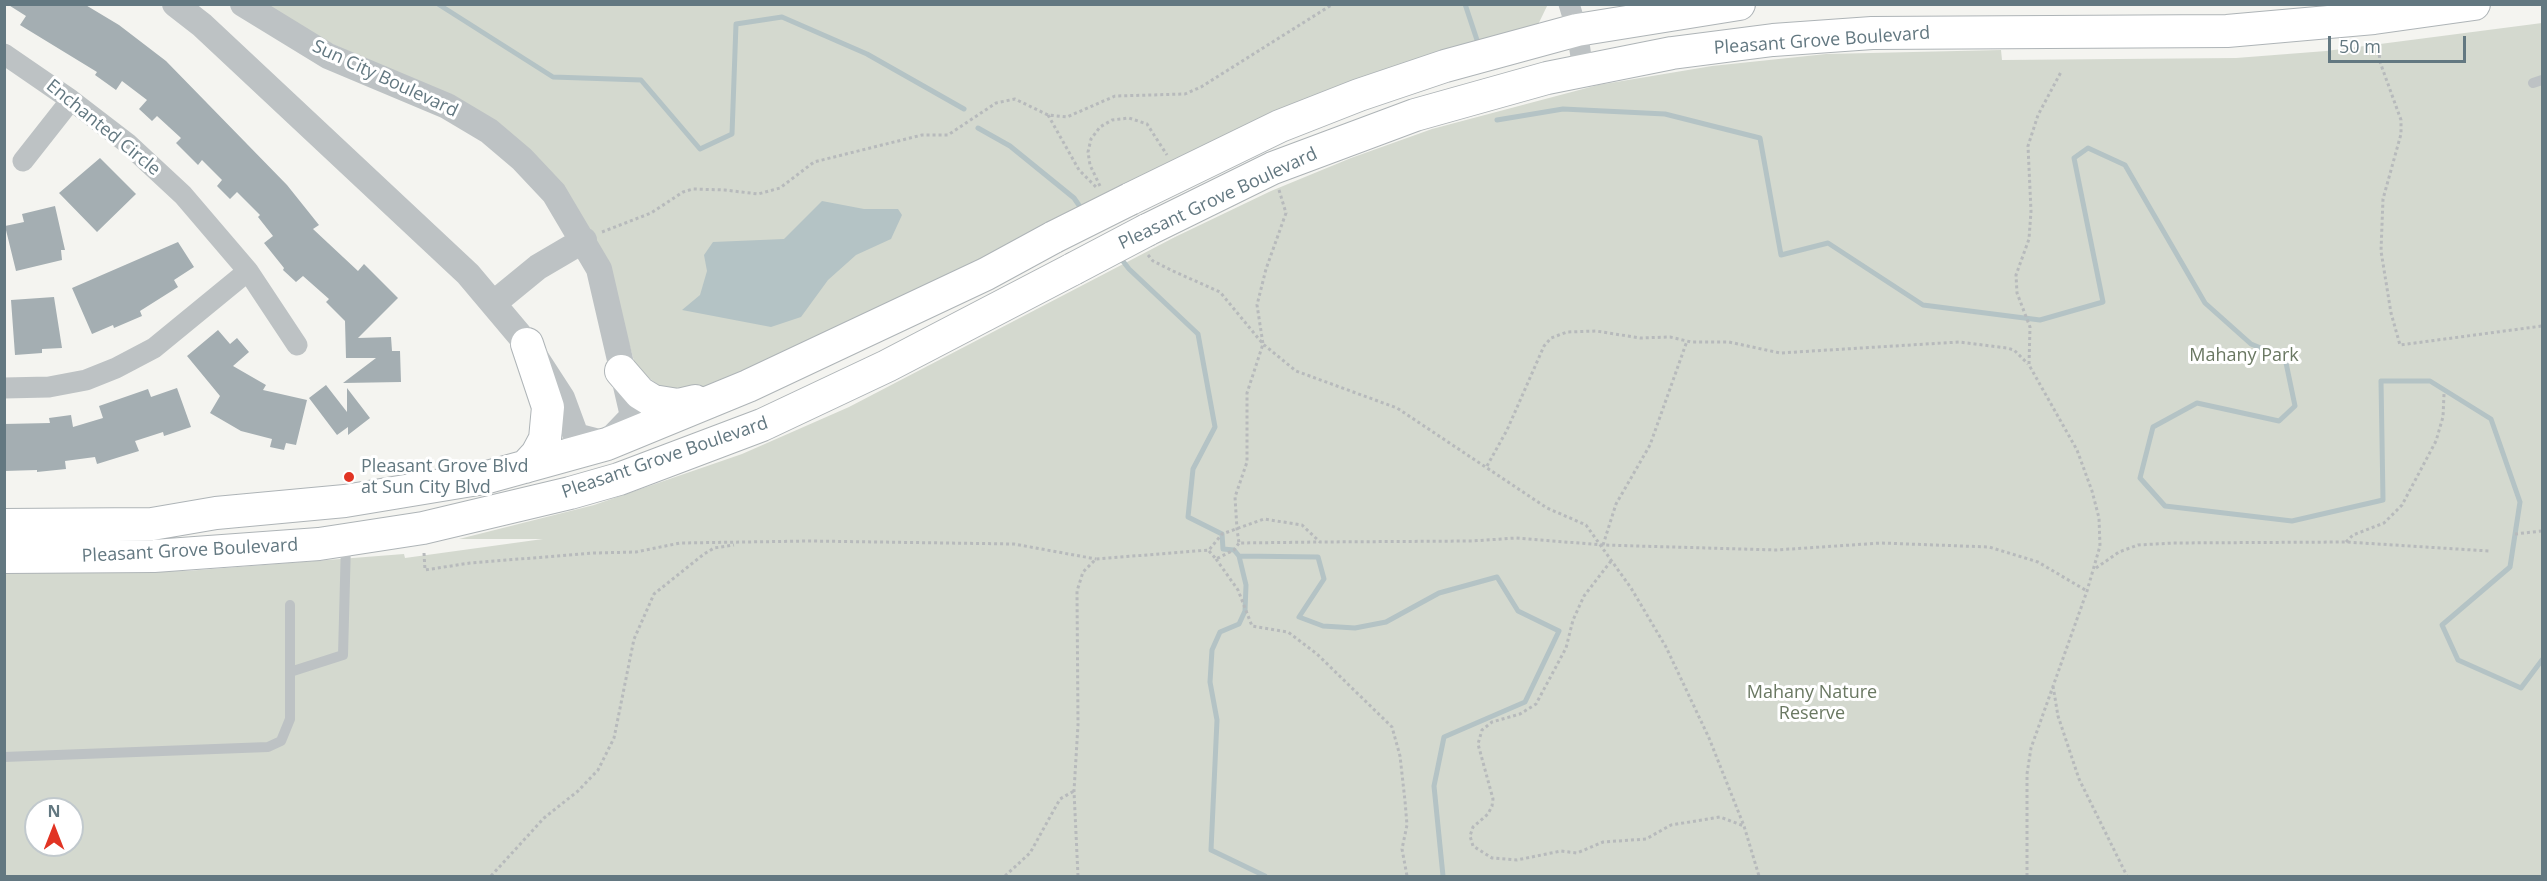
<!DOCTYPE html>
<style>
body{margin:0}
#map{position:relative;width:2547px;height:881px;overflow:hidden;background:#f4f4f0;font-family:"Open Sans",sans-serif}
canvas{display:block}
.frame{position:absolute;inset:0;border:6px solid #637881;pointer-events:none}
.north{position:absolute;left:24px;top:797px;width:60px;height:60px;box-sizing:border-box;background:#fff;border:2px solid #c1c9cd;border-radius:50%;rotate:0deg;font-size:16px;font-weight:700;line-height:24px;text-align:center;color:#637881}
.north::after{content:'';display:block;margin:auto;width:21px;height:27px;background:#e13424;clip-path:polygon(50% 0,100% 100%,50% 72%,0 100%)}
.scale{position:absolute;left:2328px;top:36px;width:138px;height:27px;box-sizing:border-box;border:3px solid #637881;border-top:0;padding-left:8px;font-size:18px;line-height:21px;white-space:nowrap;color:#637881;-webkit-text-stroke:4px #fff;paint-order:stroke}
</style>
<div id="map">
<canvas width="2547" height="881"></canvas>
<div class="frame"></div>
<div class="north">N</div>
<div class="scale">50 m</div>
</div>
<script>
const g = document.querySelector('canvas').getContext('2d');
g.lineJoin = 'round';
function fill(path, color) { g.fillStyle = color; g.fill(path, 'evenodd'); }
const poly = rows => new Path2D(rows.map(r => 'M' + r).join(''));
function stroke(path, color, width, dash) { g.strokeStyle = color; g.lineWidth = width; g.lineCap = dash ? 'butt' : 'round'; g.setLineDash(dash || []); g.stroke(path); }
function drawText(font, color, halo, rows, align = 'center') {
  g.font = font + ' "Open Sans",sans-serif'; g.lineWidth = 6; g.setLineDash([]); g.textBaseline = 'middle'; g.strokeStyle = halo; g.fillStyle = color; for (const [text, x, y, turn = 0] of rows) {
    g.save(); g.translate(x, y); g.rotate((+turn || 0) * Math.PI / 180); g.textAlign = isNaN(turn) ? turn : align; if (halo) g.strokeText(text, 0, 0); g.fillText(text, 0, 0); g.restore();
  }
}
const green = poly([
 [1548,4,1533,35,1280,118,695,395,671,395,636,368,607,267,465,107,297,27,264,5],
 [2542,23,2542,876,5,876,4,573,186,571,404,554,405,558,543,539,459,539,594,505,742,454,849,407,1175,237,1271,191,1351,158,1432,129,1598,85,1712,66,1826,54,2001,50,2002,60,2236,58,2326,51],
 [36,809,72,809,72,845,36,845]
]);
const water = poly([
 [822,201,864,209,898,209,902,215,891,239,856,255,828,280,801,317,771,327,682,310,700,295,707,271,704,255,713,242,784,239]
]);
const stream = poly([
 [438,4,553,77,641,80,700,149,732,134,736,24,782,17,867,54,964,109],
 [1465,4,1477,40],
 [1497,120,1563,109,1665,114,1760,138,1781,255,1828,243,1923,305,2040,320,2103,302,2074,158,2088,148,2125,165,2205,303,2251,344,2285,358,2295,406,2279,421,2197,403,2153,427,2140,478,2165,506,2292,521,2383,500,2381,381,2430,381,2491,419,2520,502,2510,567,2442,625,2458,660,2521,688,2542,660],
 [978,128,1010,146,1074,198,1083,211],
 [1119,256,1129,269,1198,334,1215,427,1193,469,1188,517,1222,534,1223,549,1234,550,1239,556,1318,557,1324,579,1299,617,1323,626,1355,628,1386,622,1439,593,1497,577,1518,611,1559,631,1525,702,1444,737,1434,786,1443,876],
 [1239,556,1246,585,1245,611,1239,624,1220,632,1212,650,1210,682,1217,720,1211,850,1265,876]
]);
const building = poly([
 [7,4,84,4,119,25,166,61,287,185,319,225,313,229,358,271,364,264,398,298,358,338,391,337,392,351,400,351,401,382,343,383,376,358,346,358,345,321,326,302,329,299,303,276,296,282,283,270,284,268,264,243,273,236,258,217,260,215,237,192,230,199,217,186,222,180,202,160,198,165,176,143,181,138,157,116,152,121,139,109,147,100,122,81,116,90,95,75,97,72,20,25,26,16],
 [100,158,136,194,97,232,59,193],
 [55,206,65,250,61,250,62,260,16,271,5,226,24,222,22,214],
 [178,242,194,267,174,280,178,287,140,311,142,316,114,328,113,325,92,334,72,288],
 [54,297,62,348,42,349,42,353,15,355,11,300],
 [218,330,230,344,237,338,249,352,233,366,266,385,263,390,307,400,296,445,286,443,284,450,270,447,272,439,241,431,210,413,220,396,187,356],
 [326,385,347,412,347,388,370,418,348,435,348,427,337,435,309,398],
 [177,388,191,427,164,436,163,432,135,441,139,451,97,464,95,457,65,461,66,469,37,472,37,470,4,471,4,424,50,423,49,418,71,415,73,427,103,418,99,406,148,389,151,397]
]);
const path = poly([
 [2378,43,2380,62,2401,120,2401,134,2383,199,2381,251,2391,313,2400,345,2542,326],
 [1048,115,1079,170,1097,188],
 [1100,186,1090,165,1088,152,1091,139,1100,127,1112,120,1129,118,1147,124,1167,155],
 [1279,190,1286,213,1266,269,1257,305,1263,344,1247,393,1247,462,1235,497,1237,529,1239,543,1320,542],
 [602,232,651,213,683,192,693,189,725,190,758,194,780,188,814,162,922,135,948,135,996,103,1015,99,1048,115,1067,117,1115,96,1185,94,1201,87,1333,4],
 [1148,255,1153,261,1173,271,1220,292,1263,344,1296,371,1397,408,1547,508,1586,525,1631,588,1666,647,1709,738,1744,826,1759,876],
 [1487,466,1507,430,1544,346,1551,338,1567,332,1596,331,1640,338,1670,337,1691,342,1729,342,1780,353,1959,342,2007,348,2014,350,2028,364],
 [2515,534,2542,531],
 [2346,542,2353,535,2384,523,2402,505,2436,441,2443,417,2444,394],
 [1603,545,1616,504,1650,445,1687,341],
 [1209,551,1216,559,1234,550,1239,543],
 [424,553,425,570,470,563,594,553,636,552,680,543,810,541,1014,544,1096,559],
 [1216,559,1238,590,1252,626,1288,632,1317,654,1392,727,1400,756,1405,801,1407,825,1402,849,1407,876],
 [1611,561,1584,596,1573,620,1566,648,1536,704,1520,714,1492,722,1482,730,1478,744,1493,799,1492,806,1488,814,1473,827,1470,836,1473,846,1492,858,1517,860,1561,851,1577,853,1603,842,1646,839,1671,825,1720,817,1744,826],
 [2096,568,2119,552,2138,545,2173,543,2346,542,2489,551],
 [2053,686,2058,716,2079,779,2127,876],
 [491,876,544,818,578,791,598,770,614,738,634,639,654,594,704,554,714,548,734,545],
 [1005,876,1030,853,1060,799,1074,791],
 [1078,876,1074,791,1078,725,1077,591,1083,572,1096,559,1209,550,1222,534,1264,519,1302,525,1320,542,1472,541,1516,538,1603,545,1776,550,1881,543,1989,547,2038,562,2087,591],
 [2027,876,2027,774,2031,748,2087,591,2100,546,2099,518,2092,491,2077,450,2029,365,2030,327,2017,293,2016,275,2029,239,2031,211,2028,146,2038,115,2061,72]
]);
const service = poly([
 [2533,83,2542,80],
 [290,672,343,655,346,543],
 [4,757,268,747,281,741,290,719,290,605]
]);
const minor = poly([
 [1569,4,1577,30,1583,70],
 [4,54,71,100,127,143,183,195,248,271,154,348,116,368,86,380,49,387,4,388],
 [23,161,71,100],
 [248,271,297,345]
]);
const tertiary = poly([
 [175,4,202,25,468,274,527,344,562,398,576,436,607,444],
 [243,4,328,56,447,106,489,131,522,159,554,193,599,269,633,416,609,441],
 [494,303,538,267,584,240]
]);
const primary = poly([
 [1130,199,1280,126,1359,95,1445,66,1577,30,1739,4],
 [1147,230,1273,168,1415,115,1547,78,1672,53,1773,40,1872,33,2227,31,2374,18,2474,4],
 [621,371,640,393,653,401,678,405,695,401],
 [525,467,537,454,545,439,548,407,527,344],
 [4,525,152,524,216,513,345,501,484,478,607,444,748,386,986,274,1054,237],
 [4,557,154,556,319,544,423,528,570,493,619,479,762,425,887,366,1073,269]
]);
const primaryBridge = poly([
 [1054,237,1130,199],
 [1073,269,1147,230]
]);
const markers = [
 [349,477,6,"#e13424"]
];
const streetNames = [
 ["Pleasant Grove Boulevard",1822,41,-4],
 ["Sun City Boulevard",385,79,25],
 ["Enchanted Circle",103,128,39],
 ["Pleasant Grove Boulevard",1218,199,-25],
 ["Pleasant Grove Boulevard",665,458,-19],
 ["Pleasant Grove Boulevard",190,551,-3]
];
const parkNames = [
 ["Mahany Park",2244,356],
 ["Mahany Nature",1812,693],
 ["Reserve",1812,714]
];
const poiNames = [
 ["Pleasant Grove Blvd",361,467],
 ["at Sun City Blvd",361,488]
];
fill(green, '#d4d9cf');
fill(water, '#b4c3c5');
stroke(stream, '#b4c3c5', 5);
fill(building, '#a4aeb2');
stroke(primary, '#aeb4b7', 34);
stroke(path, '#b7babc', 3, [3, 3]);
stroke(service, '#bdc2c4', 10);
stroke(minor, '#bdc2c4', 21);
stroke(tertiary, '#bdc2c4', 26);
stroke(primary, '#fff', 32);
stroke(primaryBridge, '#aeb4b7', 34, []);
stroke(primaryBridge, '#fff', 32);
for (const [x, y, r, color] of markers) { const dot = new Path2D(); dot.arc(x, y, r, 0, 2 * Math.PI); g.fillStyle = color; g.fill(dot); stroke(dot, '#fff', 2); }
drawText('18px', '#637881', '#fff', streetNames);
drawText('18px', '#6a7862', '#fff', parkNames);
drawText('18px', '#637881', '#fff', poiNames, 'left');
</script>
